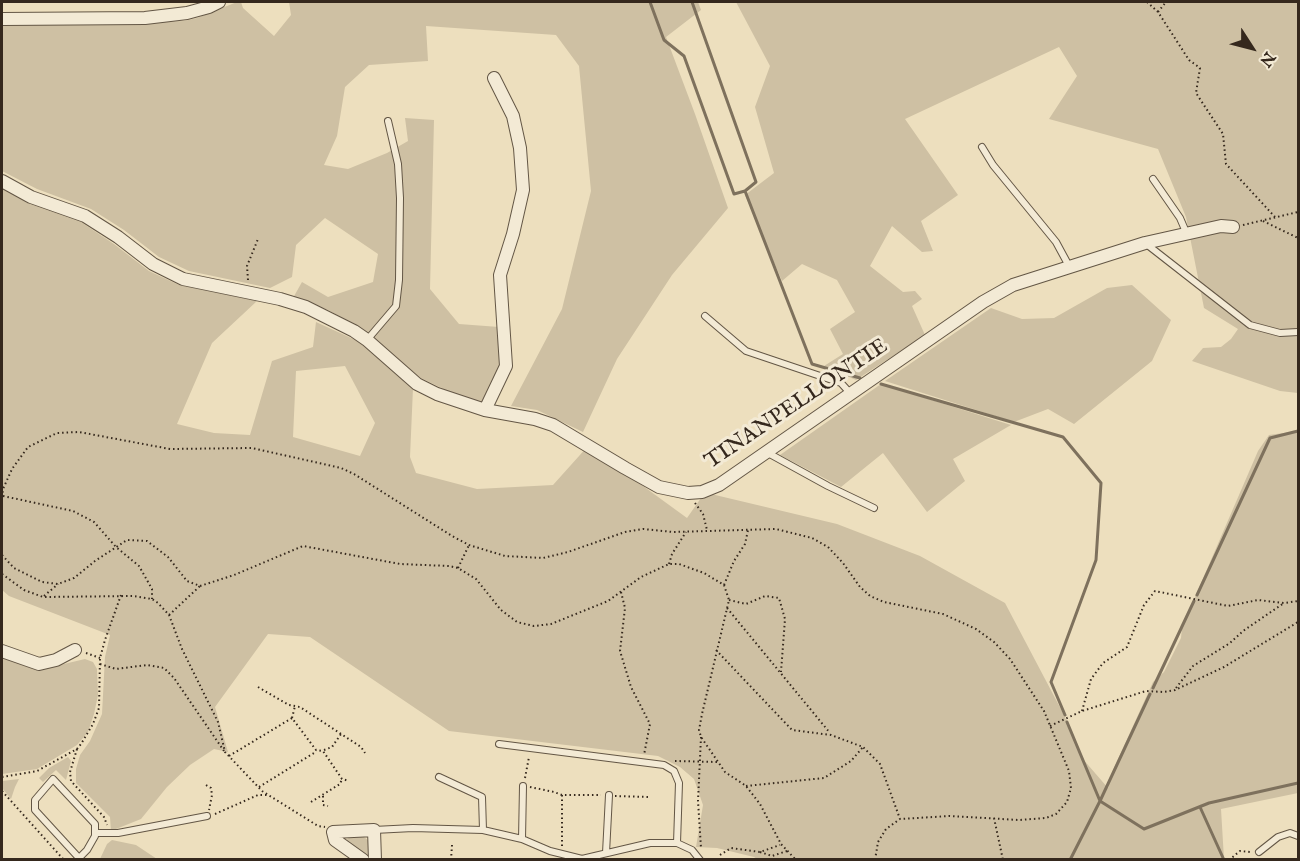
<!DOCTYPE html>
<style>
body{margin:0}
#map{position:relative;width:1300px;height:861px;overflow:hidden;background:#eddfbe;font-family:"IM FELL English",serif}
canvas{display:block}
.frame{position:absolute;inset:0;border:3px solid #35281d;pointer-events:none}
.north{position:absolute;left:1222px;top:18px;width:60px;height:60px;-webkit-text-stroke:4px #f3ead5;paint-order:stroke;rotate:126deg;font-size:16px;font-weight:700;line-height:24px;text-align:center;color:#35281d}
.north::after{content:'';display:block;margin:auto;width:21px;height:27px;background:#35281d;clip-path:polygon(50% 0,100% 100%,50% 72%,0 100%)}
</style>
<div id="map">
<canvas width="1300" height="861"></canvas>
<div class="frame"></div>
<div class="north">N</div>
</div>
<script>
const g = document.querySelector('canvas').getContext('2d');
g.lineJoin = 'round';
function fill(path, color) { g.fillStyle = color; g.fill(path, 'evenodd'); }
const poly = rows => new Path2D(rows.map(r => 'M' + r).join(''));
function stroke(path, color, width, dash) { g.strokeStyle = color; g.lineWidth = width; g.lineCap = dash ? 'butt' : 'round'; g.setLineDash(dash || []); g.stroke(path); }
function drawText(font, color, halo, rows, align = 'center') {
  g.font = font + ' "IM FELL English",serif'; g.lineWidth = 6; g.setLineDash([]); g.textBaseline = 'middle'; g.strokeStyle = halo; g.fillStyle = color; for (const [text, x, y, turn = 0] of rows) {
    g.save(); g.translate(x, y); g.rotate((+turn || 0) * Math.PI / 180); g.textAlign = isNaN(turn) ? turn : align; if (halo) g.strokeText(text, 0, 0); g.fillText(text, 0, 0); g.restore();
  }
}
const green = poly([
 [237,2,241,2,243,8,274,36,291,15,289,2,698,2,701,10,666,37,695,114,728,208,672,275,617,359,583,432,537,410,511,406,562,309,591,191,579,66,556,35,426,26,428,61,369,65,345,87,337,136,324,165,348,169,387,153,408,141,405,118,434,120,430,289,459,324,499,327,500,364,483,402,460,397,421,378,358,327,328,310,293,298,302,282,328,297,373,282,378,254,325,218,296,245,292,277,270,288,189,271,159,257,124,230,91,209,37,189,2,171,2,23,58,25,184,21,197,18],
 [736,2,1298,2,1298,393,1280,391,1192,361,1203,348,1221,347,1231,339,1238,329,1204,308,1186,217,1158,149,1049,119,1077,76,1059,47,905,119,958,195,921,221,933,251,922,252,892,226,870,266,903,292,915,291,922,299,912,306,925,335,856,380,824,366,843,354,830,329,855,312,837,280,802,264,782,281,745,195,774,173,755,107,770,66],
 [2,187,27,203,81,222,114,244,149,271,179,285,257,301,212,343,177,424,214,433,250,435,272,361,313,347,316,322,362,343,413,388,410,457,416,473,477,489,553,485,588,446,687,518,701,498,711,494,837,524,920,556,1005,603,1064,715,1082,758,1108,788,1113,770,1153,682,1164,672,1181,638,1182,627,1258,451,1269,435,1298,431,1298,793,1221,809,1224,859,757,859,754,857,717,848,696,847,703,805,694,779,680,767,658,756,449,731,310,637,268,634,215,707,228,752,214,749,190,765,167,787,141,819,111,831,110,817,76,783,76,769,80,755,90,741,102,714,105,657,110,635,9,596,2,590],
 [345,366,375,423,360,456,293,437,296,371],
 [1132,285,1171,320,1152,361,1074,424,1048,409,1014,422,885,381,991,308,1022,319,1054,318,1107,288],
 [881,384,1011,425,953,459,965,481,927,512,883,453,841,487,780,455],
 [2,656,35,668,47,668,85,659,93,662,97,669,98,695,94,714,88,732,77,745,37,769,2,774],
 [68,757,71,761,66,780,56,770,43,782,39,778,49,768],
 [19,779,15,787,11,799,2,788,2,781],
 [350,837,364,837,370,842,370,856,366,857,350,844,346,840],
 [112,840,136,845,157,859,100,859,107,844]
]);
const stream = poly([
 [650,2,664,40,684,56,734,194,745,191,812,364,860,378],
 [692,2,756,182,745,191],
 [881,384,1063,437,1101,483,1096,560,1051,682,1065,715],
 [1197,595,1270,438,1298,431],
 [1153,688,1194,601],
 [1067,722,1100,801,1144,829,1209,803,1298,783],
 [1200,807,1224,860],
 [1070,860,1100,801,1150,694]
]);
const path = poly([
 [1147,2,1158,12,1189,60,1200,68,1196,93,1223,134,1226,164,1275,217],
 [1158,12,1166,2],
 [1263,221,1298,238],
 [1243,225,1298,212],
 [248,280,247,266,258,239],
 [3,496,73,511,94,522,116,547,139,566,152,589,152,599],
 [2,497,3,489,12,469,28,447,57,433,79,432,170,449,252,448,341,468,354,474,452,536,469,545,505,556,543,558,568,552,625,532,643,529,673,532,776,529,812,538,828,547,843,563,860,587,870,596,884,602,943,614,976,629,994,642,1010,659,1044,711,1069,771,1071,788,1067,802,1056,814,1046,818,1019,820,950,816,900,819,886,829,878,842,875,860],
 [695,503,703,514,707,530],
 [2,555,14,568,42,582,58,584,74,578,95,561,127,540,147,541,168,557,187,581,200,586,234,575,303,546,400,564,449,566,458,568,476,579,501,610,517,622,534,626,551,624,608,601,641,577,669,564,679,564,704,573,724,585,729,600,702,714,699,730,701,737,725,772,746,786,760,804,781,844,796,860],
 [669,564,672,554,686,532],
 [458,568,469,545],
 [2,574,24,590,43,597,134,596,152,599,158,603,169,615,182,649,218,722,225,752,262,791,318,826,325,827],
 [724,585,734,561,745,544,748,530],
 [621,592,625,608,620,651,631,687,650,724,644,755],
 [44,596,58,584],
 [729,600,746,604,765,596,779,598,785,619,781,672],
 [727,608,830,733],
 [169,615,200,586],
 [716,650,792,730,831,735,863,747,880,764,900,819],
 [86,653,100,658],
 [100,664,116,669,147,665,164,668,174,678,224,751],
 [258,687,289,705,300,707,361,747,365,753],
 [1176,688,1193,666,1230,643,1243,631,1284,603],
 [1082,711,1091,679,1103,663,1127,647,1144,605,1155,591,1228,606,1258,600,1284,603,1298,601],
 [292,718,295,706],
 [1050,726,1082,711,1146,691,1163,692,1175,690,1224,667,1298,622],
 [701,737,698,801,701,848],
 [77,749,70,772,71,781,104,817,107,825],
 [324,750,332,747,341,734],
 [229,756,292,718,316,750,323,751,342,779,349,781],
 [675,761,717,762],
 [2,777,37,771,77,749,81,744,93,724,99,708,100,658,105,640,121,595],
 [525,778,529,757],
 [206,785,211,788,212,795,209,810],
 [746,786,824,778,851,761,863,747],
 [259,787,314,753,316,750],
 [530,787,554,792,562,795,601,795],
 [2,791,64,860],
 [562,795,562,847],
 [323,796,323,805,328,806],
 [615,796,650,797],
 [311,802,340,784,342,779],
 [215,814,258,795,268,795],
 [994,818,1003,860],
 [760,852,772,856,787,851],
 [720,855,731,848,760,852,780,845],
 [451,860,452,845],
 [1229,860,1240,851,1250,852]
]);
const service = poly([
 [982,147,993,165,1056,242,1069,266],
 [1153,179,1180,218,1186,232],
 [1145,243,1250,325,1280,333,1298,332],
 [705,316,746,351,841,383,851,394],
 [367,340,396,306,399,280,400,198,398,164,388,121],
 [768,453,828,486,874,508],
 [499,744,664,765,674,771,679,783,677,843],
 [439,777,482,797,483,830],
 [374,830,413,828,483,830,522,839,550,851,582,859,650,843,677,843,692,850,700,860],
 [95,833,118,833,207,816],
 [522,839,523,786],
 [1259,852,1278,837,1290,833,1298,836],
 [606,853,609,795],
 [77,860,87,850,95,836,95,824,53,779,35,800,35,810,79,858]
]);
const minor = poly([
 [2,19,145,18,187,13,209,7,219,2],
 [2,181,31,197,85,216,118,237,153,264,183,279,280,299,306,307,354,331,367,340,417,384,437,394,485,410,535,419,553,425,625,468,659,487,688,493,702,492,719,485,983,302,1013,285,1145,243,1221,226,1233,227],
 [485,410,506,366,500,275,513,234,523,190,520,148,513,116,494,78],
 [2,651,39,664,56,660,75,650],
 [363,860,335,840,333,832,374,830,375,860]
]);
const streetNames = [
 ["TINANPELLONTIE",797,405,-34]
];
fill(green, '#cec0a3');
stroke(stream, '#7e715d', 3);
stroke(service, '#635645', 8);
stroke(minor, '#635645', 14);
stroke(path, '#35281d', 2, [1.5, 3]);
stroke(service, '#f3ead5', 6);
stroke(minor, '#f3ead5', 12);
drawText('22px', '#35281d', '#f3ead5', streetNames);
</script>
